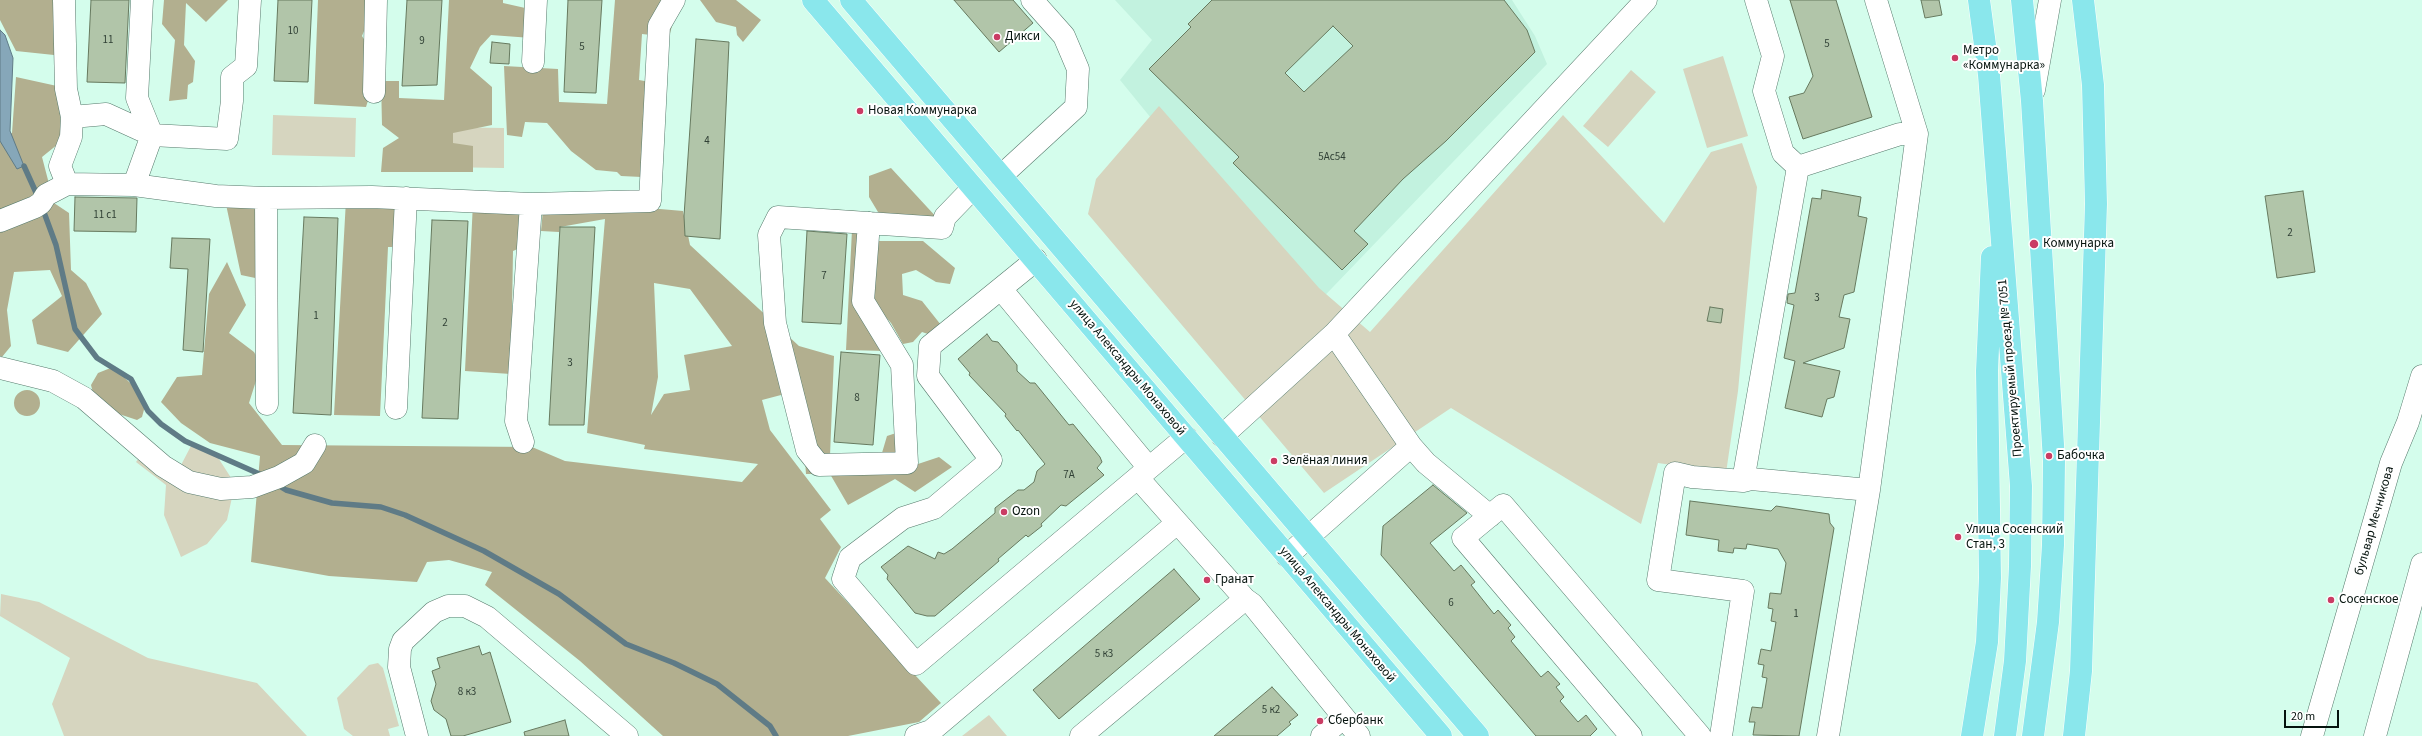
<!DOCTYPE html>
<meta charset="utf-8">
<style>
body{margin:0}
#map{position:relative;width:2422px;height:736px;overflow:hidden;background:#d4fdec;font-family:"Source Sans 3",sans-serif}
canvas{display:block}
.scale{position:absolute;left:2284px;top:710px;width:55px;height:18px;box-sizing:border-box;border:2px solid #05130e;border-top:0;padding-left:5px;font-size:12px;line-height:14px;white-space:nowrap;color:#05130e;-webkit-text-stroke:3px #fff;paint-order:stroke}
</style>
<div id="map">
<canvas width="2422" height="736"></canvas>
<div class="scale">20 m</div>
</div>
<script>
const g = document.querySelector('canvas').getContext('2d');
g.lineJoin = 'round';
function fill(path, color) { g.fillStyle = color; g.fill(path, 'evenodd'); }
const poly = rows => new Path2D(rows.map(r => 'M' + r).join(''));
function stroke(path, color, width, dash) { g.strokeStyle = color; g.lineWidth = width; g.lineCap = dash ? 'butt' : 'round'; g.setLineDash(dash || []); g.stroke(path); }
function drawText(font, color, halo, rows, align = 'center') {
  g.font = font + ' "Source Sans 3",sans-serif'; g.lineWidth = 4; g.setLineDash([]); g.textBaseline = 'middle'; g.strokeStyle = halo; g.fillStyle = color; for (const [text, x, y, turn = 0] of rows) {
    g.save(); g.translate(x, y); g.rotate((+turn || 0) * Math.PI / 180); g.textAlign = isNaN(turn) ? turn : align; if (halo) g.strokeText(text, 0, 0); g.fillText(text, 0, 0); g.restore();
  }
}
const built = poly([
 [1115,0,1512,0,1535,36,1547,64,1309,312,1120,80,1152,40]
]);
const green = poly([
 [1723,56,1748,136,1707,148,1683,69],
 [1631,70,1656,92,1608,147,1583,126],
 [1159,106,1319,288,1370,332,1563,115,1664,223,1711,152,1742,143,1757,187,1738,391,1726,473,1658,463,1641,524,1451,408,1324,493,1088,214,1096,179],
 [273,115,356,118,355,157,272,155],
 [441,127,504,128,504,168,440,167],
 [192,444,217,456,235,484,227,520,207,544,181,557,164,515,166,485,136,462,144,451,180,467],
 [1,594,39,602,148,658,257,683,307,736,64,736,52,704,70,658,0,616],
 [378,663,383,668,399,726,388,729,390,736,353,736,344,729,337,698,369,665],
 [989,715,1007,736,962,736]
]);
const forest = poly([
 [0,0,55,0,54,55,16,51,0,20],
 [164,0,228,0,206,22,186,3,184,45,195,61,193,82,188,85,187,99,169,101,175,40,162,24],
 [318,0,374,0,375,4,362,36,382,67,371,91,366,107,314,104],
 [449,0,503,0,503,3,543,12,545,39,491,35,480,47,470,68,492,87,492,125,453,133,453,143,473,146,473,172,381,172,383,148,399,138,382,125,381,81,399,81,399,98,444,100],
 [615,0,679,0,669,37,642,34,639,80,661,84,652,158,641,156,642,177,621,176,617,172,596,170,571,151,547,123,525,122,522,137,507,135,504,66,558,69,559,102,607,104],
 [700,0,736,0,761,20,743,42,737,35,736,27,716,22],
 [16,77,57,86,63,140,42,157,54,203,69,213,71,270,86,283,102,314,68,352,37,344,32,320,62,296,50,270,14,272,7,310,11,346,2,357,0,356,0,135,12,133],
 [891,168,939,220,881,217,869,197,869,176],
 [224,195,269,197,260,279,241,275],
 [544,199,683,211,690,245,799,346,834,356,830,456,879,463,887,436,899,432,912,466,939,457,952,467,915,492,895,479,848,505,830,474,806,474,800,390,762,400,770,430,831,510,820,519,841,547,825,578,941,703,919,722,848,736,663,736,580,661,485,585,492,572,449,560,427,562,417,582,329,576,251,562,260,456,210,443,181,423,161,402,177,377,202,375,209,294,227,262,246,305,229,333,254,352,261,365,249,403,282,445,532,447,565,461,742,482,758,464,644,449,645,445,587,433,605,219,560,227,559,232,541,231],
 [654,283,690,289,732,346,684,355,690,390,664,394,651,415,658,377],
 [346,200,401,203,403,247,388,247,380,416,334,415],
 [473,202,526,205,527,245,513,251,511,374,465,371],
 [827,209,858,211,877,241,923,241,955,268,950,284,936,282,916,270,902,274,903,295,922,301,941,325,931,335,922,332,913,342,903,344,891,323,883,314,887,351,846,350,852,230,826,228],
 [113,367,140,392,145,406,142,417,137,420,104,409,93,393,91,385,98,373],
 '14 403a13 13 0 1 1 26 0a13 13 0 1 1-26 0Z'
]);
const water = poly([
 [0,30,5,35,13,58,10,131,24,166,17,169,0,141,0,30]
]);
const stream = poly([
 [24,166,38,197],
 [42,207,56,245,75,329,97,358,131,379,148,411,161,424,185,441,264,476],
 [276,484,286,490,332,503,381,507,405,515,484,551,559,594,626,644,674,663,717,684,770,726,776,736]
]);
const building = poly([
 [91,0,129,0,125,83,87,82,91,0],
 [278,0,312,0,308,82,274,81,278,0],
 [407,0,442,0,437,85,402,86,407,0],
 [568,0,602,0,596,93,564,92,568,0],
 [954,0,1013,0,1033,23,999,52,954,0],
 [1212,0,1504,0,1527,30,1535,52,1446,141,1403,179,1354,231,1368,244,1342,270,1233,163,1239,157,1149,69,1191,27,1188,24,1212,0],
 [1333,26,1353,46,1304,92,1285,73,1333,26],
 [1790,0,1836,0,1872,117,1803,139,1789,97,1804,93,1813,76,1790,0],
 [1921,0,1939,0,1942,15,1925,18,1921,0],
 [696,39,729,42,720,239,685,236,684,216,696,39],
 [492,42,510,44,509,64,490,63,492,42],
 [1822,190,1861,197,1858,216,1867,218,1854,292,1844,295,1839,317,1850,319,1844,348,1803,363,1840,371,1834,397,1827,399,1822,417,1785,408,1795,361,1784,358,1794,305,1787,303,1788,294,1795,293,1812,198,1821,199,1822,190],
 [2303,191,2315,272,2277,278,2265,196,2303,191],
 [75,197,137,198,136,232,74,231,75,197],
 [304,217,338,218,331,415,293,413,304,217],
 [432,220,468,221,458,419,422,418,432,220],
 [560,227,595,227,584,425,549,425,560,227],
 [807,231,847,234,841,324,802,322,807,231],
 [172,238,210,239,203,352,183,350,188,269,170,268,172,238],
 [1710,307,1723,309,1721,323,1707,321,1710,307],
 [987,334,992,341,998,342,1017,365,1017,371,1030,383,1035,383,1069,425,1073,424,1100,457,1102,462,1097,468,1104,475,1066,506,1061,505,1041,524,1042,526,1028,537,1026,535,998,559,999,561,935,616,927,616,915,613,887,579,888,575,881,567,908,546,935,559,938,552,944,554,952,549,995,513,995,508,1018,490,1024,490,1034,482,1037,471,1045,464,1018,430,1017,431,1005,416,1006,414,969,375,970,373,958,359,987,334],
 [841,352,880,355,873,445,834,442,841,352],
 [1433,485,1467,513,1430,543,1454,571,1461,565,1475,582,1471,585,1494,614,1498,610,1511,625,1508,628,1515,637,1511,641,1541,677,1548,671,1560,684,1556,687,1564,697,1560,701,1578,722,1586,715,1597,729,1590,736,1536,736,1381,555,1383,526,1433,485],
 [1690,501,1771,511,1776,506,1829,514,1830,523,1834,528,1799,736,1753,735,1755,722,1749,722,1752,707,1762,708,1767,678,1762,677,1764,665,1758,664,1761,649,1771,651,1776,622,1771,621,1773,609,1768,608,1770,593,1781,594,1786,563,1778,549,1747,544,1746,549,1734,548,1733,553,1718,551,1719,540,1686,535,1690,501],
 [1174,569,1200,599,1059,719,1033,690,1174,569],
 [479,646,482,655,490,652,511,722,463,736,451,736,446,719,434,710,431,701,436,684,432,671,440,668,437,658,479,646],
 [1272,687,1298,715,1289,722,1291,724,1277,736,1214,736,1272,687],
 [565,720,569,736,525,736,524,732,565,720]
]);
const minor = poly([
 [64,0,66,89,72,117,71,137,60,166,67,184,134,185,216,196,266,198,372,197,531,204,650,201,659,26,674,0],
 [1756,0,1773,56,1764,91,1783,153,1798,167],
 [533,62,536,0],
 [2034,90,2050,0],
 [374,92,376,0],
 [72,117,106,114,152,135,227,139,232,101,232,77,246,66,250,0],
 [1798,167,1900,134,1917,134],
 [1001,176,1076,107,1078,69,1064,36,1032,0],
 [134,185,152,135,137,98,142,0],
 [266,198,267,404],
 [0,221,35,207,41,203,46,195,67,184],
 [869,223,863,301,902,365,907,463,819,465,807,450,775,323,769,235,778,217,942,228,945,217,973,188],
 [1036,260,930,346,928,376,991,460,934,508,903,518,850,558,843,579,916,664,1186,437],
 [1001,289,1149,468],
 [1334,334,1411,446,1426,463,1490,516],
 [0,368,53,381,84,398,163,466,189,482,221,489,252,487,279,477,304,463,315,445],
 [396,408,406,198],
 [1222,436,1334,334,1646,0],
 [523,442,516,421,531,204],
 [1138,478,1245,599,1252,604,1359,736],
 [1743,481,1751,479,1869,490],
 [1287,556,1411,446],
 [417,736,399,667,400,649,403,641,434,612,448,606,465,606,487,617,627,736],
 [916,736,931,731,1177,523],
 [1081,736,1245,599],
 [1322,736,1343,718],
 [1631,736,1463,538,1503,505,1700,736],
 [1721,736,1743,591,1658,580,1675,473,1692,477,1743,481,1798,167],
 [1828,736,1869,490,1917,134,1876,0],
 [2312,736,2391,463,2408,422,2422,376],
 [2375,736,2422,564]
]);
const major = poly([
 [813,0,1441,736],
 [851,0,1478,736],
 [1979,0,1989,75,2021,486,2020,566,2015,661,2005,736],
 [2022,0,2032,101,2054,461,2053,545,2048,622,2033,736],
 [1972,736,1987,642,1990,578,1987,371,1992,257],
 [2074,736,2081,671,2096,204,2093,85,2083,0]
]);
const markers = [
 [997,37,4,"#ca3c64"],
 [1955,58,4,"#ca3c64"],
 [860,111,4,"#ca3c64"],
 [2034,244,5,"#ca3c64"],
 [2049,456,4,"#ca3c64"],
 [1274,461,4,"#ca3c64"],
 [1004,512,4,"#ca3c64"],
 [1958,537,4,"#ca3c64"],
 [1207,580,4,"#ca3c64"],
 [2331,600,4,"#ca3c64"],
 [1320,721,4,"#ca3c64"]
];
const numberNames = [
 ["10",293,32],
 ["11",108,41],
 ["9",422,42],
 ["5",1827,45],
 ["5",582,48],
 ["4",707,142],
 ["5Ас54",1332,158],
 ["11 с1",105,216],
 ["2",2290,234],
 ["7",824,277],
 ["3",1817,299],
 ["1",316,317],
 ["2",445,324],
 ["3",570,364],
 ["8",857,399],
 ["7А",1069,476],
 ["6",1451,604],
 ["1",1796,615],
 ["5 к3",1104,655],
 ["8 к3",467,693],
 ["5 к2",1271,711]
];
const poiNames = [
 ["Дикси",1005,37],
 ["Метро",1963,51],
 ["«Коммунарка»",1963,66],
 ["Новая Коммунарка",868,111],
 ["Коммунарка",2043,244],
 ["Бабочка",2057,456],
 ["Зелёная линия",1282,461],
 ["Ozon",1012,512],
 ["Улица Сосенский",1966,530],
 ["Стан, 3",1966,545],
 ["Гранат",1215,580],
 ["Сосенское",2339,600],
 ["Сбербанк",1328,721]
];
const streetNames = [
 ["улица Александры Монаховой",1127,368,50],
 ["Проектируемый проезд № 7051",2011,368,-95],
 ["бульвар Мечникова",2375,521,-74],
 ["улица Александры Монаховой",1337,615,50]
];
fill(built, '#c2f2df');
fill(green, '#d6d5bf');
fill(forest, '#b2af8f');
fill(water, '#86a7b9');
stroke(water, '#5f7b86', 1);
stroke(stream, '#5f7b86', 5.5);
fill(building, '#b1c5a9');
stroke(building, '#677a5f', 1);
stroke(minor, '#567a6c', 23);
stroke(major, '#fff', 23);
stroke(minor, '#fff', 22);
stroke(major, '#8ae7ec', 22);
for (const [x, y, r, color] of markers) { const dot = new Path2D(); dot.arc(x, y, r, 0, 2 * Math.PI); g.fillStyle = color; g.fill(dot); stroke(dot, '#fff', 1.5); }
drawText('11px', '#304035', null, numberNames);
drawText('13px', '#05130e', '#fff', poiNames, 'left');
drawText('13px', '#05130e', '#fff', streetNames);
</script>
